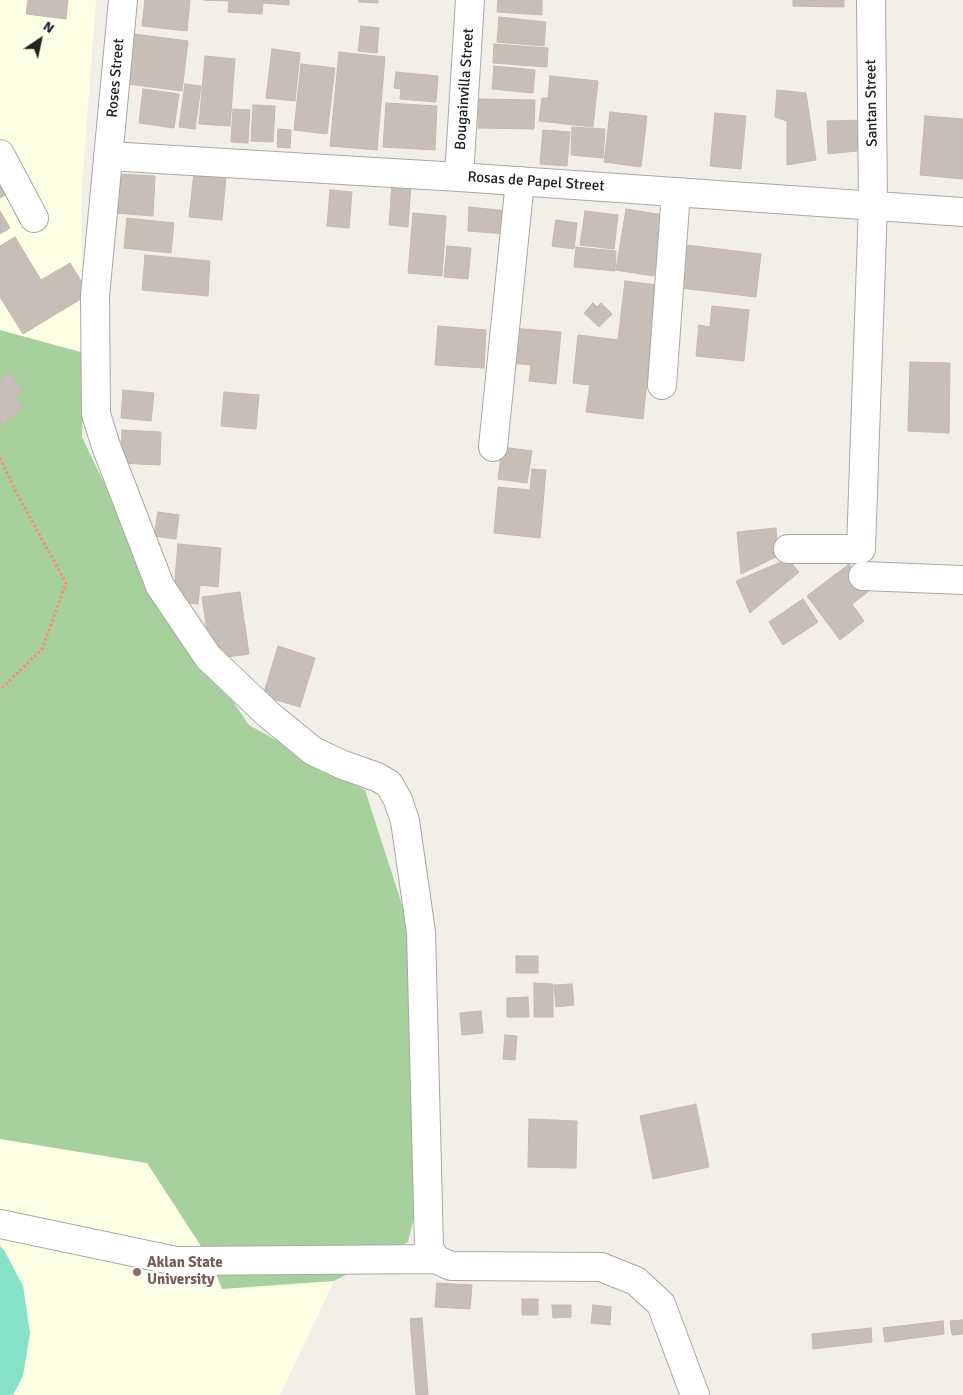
<!DOCTYPE html>
<style>
body{margin:0}
#map{position:relative;width:963px;height:1395px;overflow:hidden;background:#f2efe8;font-family:Signika,sans-serif}
canvas{display:block}
.north{position:absolute;left:15px;top:15px;width:50px;height:50px;-webkit-text-stroke:4px #fff;paint-order:stroke;rotate:34deg;font-size:14px;font-weight:700;line-height:20px;text-align:center;color:#212121}
.north::after{content:'';display:block;margin:auto;width:18px;height:22px;background:#212121;clip-path:polygon(50% 0,100% 100%,50% 72%,0 100%)}
</style>
<div id="map">
<canvas width="963" height="1395"></canvas>
<div class="north">N</div>
</div>
<script>
const g = document.querySelector('canvas').getContext('2d');
g.lineJoin = 'round';
function fill(path, color) { g.fillStyle = color; g.fill(path, 'evenodd'); }
const poly = rows => new Path2D(rows.map(r => 'M' + r).join(''));
function stroke(path, color, width, dash) { g.strokeStyle = color; g.lineWidth = width; g.lineCap = dash ? 'butt' : 'round'; g.setLineDash(dash || []); g.stroke(path); }
function drawText(font, color, halo, rows, align = 'center') {
  g.font = font + ' Signika,sans-serif'; g.lineWidth = 4.5; g.setLineDash([]); g.textBaseline = 'middle'; g.strokeStyle = halo; g.fillStyle = color; for (const [text, x, y, turn = 0] of rows) {
    g.save(); g.translate(x, y); g.rotate((+turn || 0) * Math.PI / 180); g.textAlign = isNaN(turn) ? turn : align; if (halo) g.strokeText(text, 0, 0); g.fillText(text, 0, 0); g.restore();
  }
}
const education = poly([
 [0,0,96,0,81,199,84,353,0,330],
 [0,1139,147,1163,212,1263,334,1281,280,1395,0,1395]
]);
const forest = poly([
 [0,330,84,353,82,437,147,573,249,725,365,790,404,911,435,1132,408,1242,334,1281,222,1289,212,1263,147,1163,0,1139]
]);
const pitch = poly([
 [0,1246,4,1250,23,1286,30,1333,23,1376,13,1395,0,1395]
]);
const building = poly([
 [28,0,68,0,66,19,26,14,28,0],
 [145,0,190,0,187,31,142,26,145,0],
 [205,0,289,0,289,5,263,3,262,14,228,12,229,1,205,0],
 [359,0,378,0,378,3,359,2,359,0],
 [498,0,542,0,542,15,497,12,498,0],
 [793,0,844,0,844,7,793,6,793,0],
 [499,17,546,22,544,46,497,42,499,17],
 [361,26,379,28,377,53,358,51,361,26],
 [126,33,188,41,182,91,120,83,126,33],
 [494,44,548,48,547,67,493,63,494,44],
 [272,49,300,53,295,101,266,98,272,49],
 [339,52,385,57,377,150,330,146,339,52],
 [205,56,235,59,230,126,199,124,205,56],
 [301,64,335,68,327,134,294,130,301,64],
 [494,66,535,70,533,93,492,89,494,66],
 [396,72,438,76,436,102,400,99,401,89,394,88,396,72],
 [550,76,598,81,593,127,539,121,542,98,548,98,550,76],
 [185,84,201,86,195,129,179,127,185,84],
 [143,89,179,94,174,128,139,123,143,89],
 [777,90,806,93,816,160,787,165,787,121,775,117,777,90],
 [479,99,535,100,534,129,478,128,479,99],
 [386,103,437,106,435,150,383,147,386,103],
 [253,105,275,106,273,142,251,141,253,105],
 [233,109,250,110,248,143,231,142,233,109],
 [610,112,647,116,641,167,604,162,610,112],
 [715,113,746,116,741,169,710,166,715,113],
 [925,116,963,119,963,179,920,175,925,116],
 [867,120,866,150,828,154,827,121,867,120],
 [572,127,605,129,603,158,571,155,572,127],
 [278,129,291,130,290,148,277,147,278,129],
 [543,130,570,132,567,166,540,164,543,130],
 [194,173,226,177,222,220,189,217,194,173],
 [117,174,155,176,153,216,115,213,117,174],
 [0,182,7,194,0,198,0,182],
 [392,183,411,185,408,227,389,225,392,183],
 [330,190,352,192,349,228,327,226,330,190],
 [469,207,507,211,506,234,468,231,469,207],
 [626,209,663,215,654,276,616,270,626,209],
 [0,211,10,228,0,234,0,211],
 [585,211,618,215,614,249,580,245,585,211],
 [413,213,446,216,442,276,408,273,413,213],
 [127,218,174,223,171,253,124,248,127,218],
 [556,220,577,223,574,249,552,246,556,220],
 [15,237,41,280,70,263,89,294,23,334,0,297,0,246,15,237],
 [686,245,761,254,756,297,681,288,686,245],
 [447,246,471,248,468,279,444,277,447,246],
 [576,247,616,251,615,271,574,267,576,247],
 [145,255,210,261,208,296,142,290,145,255],
 [625,281,657,285,643,419,586,412,590,385,573,383,578,335,618,340,625,281],
 [593,303,597,307,601,303,612,314,599,327,584,313,593,303],
 [712,306,749,310,744,361,696,356,699,325,710,327,712,306],
 [438,326,486,330,484,368,435,365,438,326],
 [512,328,561,332,556,384,529,381,531,365,509,363,512,328],
 [910,362,950,363,949,433,908,431,910,362],
 [8,373,23,390,15,397,24,406,3,425,0,421,0,380,8,373],
 [123,390,154,393,151,421,121,418,123,390],
 [224,392,259,395,256,429,221,426,224,392],
 [122,430,161,432,160,465,121,463,122,430],
 [502,447,532,451,527,483,498,479,502,447],
 [532,469,546,470,540,538,494,533,498,487,530,490,532,469],
 [158,512,179,515,176,539,154,536,158,512],
 [776,528,778,556,741,574,737,532,776,528],
 [178,544,221,548,218,587,200,585,198,604,173,602,178,544],
 [788,559,799,572,750,613,736,581,788,559],
 [849,564,869,591,852,604,864,621,840,640,807,596,849,564],
 [240,592,249,654,211,659,202,597,240,592],
 [803,599,818,622,783,645,769,622,803,599],
 [278,646,315,658,300,707,263,696,278,646],
 [516,956,538,956,538,973,516,973,516,956],
 [534,983,553,984,553,1017,534,1017,534,983],
 [572,984,574,1005,556,1007,554,985,572,984],
 [528,997,529,1017,507,1017,507,998,528,997],
 [481,1011,483,1033,462,1035,460,1013,481,1011],
 [505,1035,517,1036,515,1060,503,1059,505,1035],
 [696,1104,709,1167,653,1179,640,1116,696,1104],
 [529,1119,577,1121,576,1168,528,1167,529,1119],
 [437,1283,472,1285,470,1309,435,1307,437,1283],
 [522,1299,538,1299,538,1315,522,1315,522,1299],
 [552,1305,571,1305,571,1317,553,1318,552,1305],
 [593,1305,611,1307,610,1325,591,1323,593,1305],
 [422,1318,428,1395,416,1395,410,1319,422,1318],
 [963,1320,963,1334,952,1335,950,1321,963,1320],
 [943,1321,944,1334,885,1342,883,1328,943,1321],
 [871,1328,872,1342,813,1349,812,1334,871,1328]
]);
const path = poly([
 [0,458,17,494,66,583,42,649,0,690]
]);
const minor = poly([
 [123,0,95,296,96,414,106,446,160,586,208,657,269,715,313,751,343,765,377,777,389,784,398,800,405,821,421,932,429,1247,435,1259,451,1266,601,1267,636,1281,661,1304,695,1395],
 [0,154,34,218],
 [108,156,459,177,963,212],
 [459,177,470,0],
 [662,385,676,192],
 [493,447,520,181],
 [788,549,861,549,873,205,871,0],
 [863,576,963,580],
 [0,1224,176,1261,435,1259]
]);
const markers = [
 [137,1272,5,"#8d6e63"]
];
const streetNames = [
 ["Roses Street",116,78,-85],
 ["Bougainvilla Street",465,89,-86],
 ["Santan Street",872,103,-91],
 ["Rosas de Papel Street",536,182,4]
];
const educationNames = [
 ["Aklan State",147,1263],
 ["University",147,1280]
];
fill(education, '#fcffe4');
fill(forest, '#a7d19c');
fill(pitch, '#86e1c7');
fill(building, '#c7bfb7');
stroke(building, '#c4b8aa', 1);
stroke(minor, '#a8a8a8', 30);
stroke(path, '#fc8c6f', 3, [2.5, 2.5]);
stroke(minor, '#fff', 28);
for (const [x, y, r, color] of markers) { const dot = new Path2D(); dot.arc(x, y, r, 0, 2 * Math.PI); g.fillStyle = color; g.fill(dot); stroke(dot, '#fff', 2); }
drawText('15px', '#212121', '#fff', streetNames);
drawText('bold 15px', '#785e54', '#fff', educationNames, 'left');
</script>
